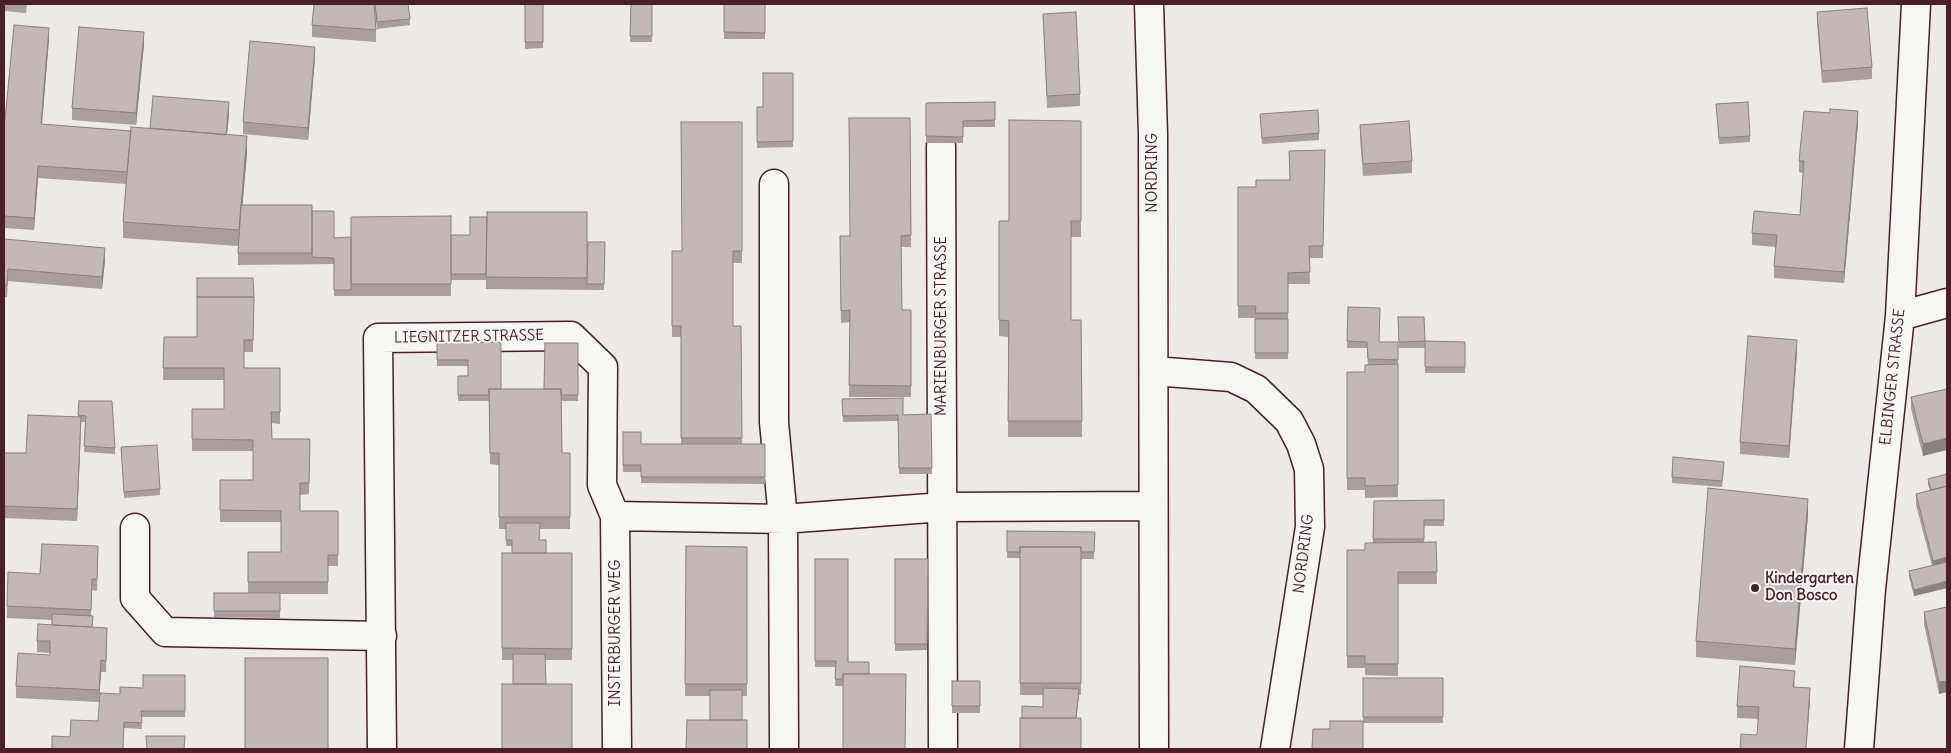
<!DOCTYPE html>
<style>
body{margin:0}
#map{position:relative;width:1951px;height:753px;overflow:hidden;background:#ece9e6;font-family:Delius,sans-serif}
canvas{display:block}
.frame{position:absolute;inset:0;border:5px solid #4a1f2b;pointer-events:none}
</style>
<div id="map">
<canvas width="1951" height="753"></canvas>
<div class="frame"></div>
</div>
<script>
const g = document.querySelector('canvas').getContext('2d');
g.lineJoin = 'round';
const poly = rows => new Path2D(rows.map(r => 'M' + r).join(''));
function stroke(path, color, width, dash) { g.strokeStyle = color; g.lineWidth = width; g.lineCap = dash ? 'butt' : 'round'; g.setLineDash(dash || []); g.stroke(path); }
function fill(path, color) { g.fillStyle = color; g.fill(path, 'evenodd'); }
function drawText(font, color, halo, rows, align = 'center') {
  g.font = font + ' Delius,sans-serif'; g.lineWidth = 4; g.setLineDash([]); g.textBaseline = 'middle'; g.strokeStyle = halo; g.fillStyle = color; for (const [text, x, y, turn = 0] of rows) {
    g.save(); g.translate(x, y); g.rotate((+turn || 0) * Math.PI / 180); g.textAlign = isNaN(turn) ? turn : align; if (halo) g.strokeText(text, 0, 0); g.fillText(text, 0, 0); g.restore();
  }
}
const minor = poly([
 [1149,4,1153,135,1154,749],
 [941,146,943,749],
 [774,184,774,422,783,519,784,749],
 [1900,316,1947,303],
 [1154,371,1231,377,1256,389,1289,421,1301,444,1309,469,1310,527,1275,749],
 [615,516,783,519,943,507,1153,506],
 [135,528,135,598,165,632,382,636],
 [382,749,378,338,571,336,603,367,602,485,615,516,617,749],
 [1859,749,1871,589,1900,316,1916,4]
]);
const wall = poly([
 [4,4,27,4,26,13,4,11],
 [374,4,408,4,410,25,377,29],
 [525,4,543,4,543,48,525,49],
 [631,4,652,4,652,42,630,42],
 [724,4,765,4,765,39,724,39],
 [1817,12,1872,67,1872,79,1822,83,1817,23],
 [1043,14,1080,94,1080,106,1047,108],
 [312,25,376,30,376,42,312,37],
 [49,39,42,124,131,131,150,128,229,114,227,135,247,153,242,205,312,217,334,238,470,235,487,217,587,212,587,284,605,242,604,290,486,289,486,280,451,280,451,274,451,296,334,296,334,264,238,265,238,246,123,238,123,222,126,184,38,178,34,230,4,228,4,120,5,120],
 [144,44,136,125,72,120,72,108],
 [315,58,308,140,243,134,243,122],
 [793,73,793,147,757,148,757,107,763,107],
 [995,102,995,127,963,127,963,143,926,143,926,103],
 [1716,104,1750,136,1750,142,1719,144],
 [1260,114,1319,133,1319,140,1262,144],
 [910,118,911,247,901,247,902,310,911,310,911,397,849,397,850,322,841,323,840,236,850,236],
 [1081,121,1081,237,1071,237,1071,320,1081,320,1082,437,1008,437,1008,337,999,336,999,221,1009,221],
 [742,122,742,263,733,263,733,326,741,326,742,444,765,444,765,484,641,483,641,472,623,472,623,432,641,444,681,444,681,337,672,337,672,251,682,251],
 [1858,123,1844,283,1774,278,1774,266,1776,247,1752,245,1752,233,1800,215,1803,173,1799,172,1799,161],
 [1360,125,1412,161,1412,173,1363,176,1360,137],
 [1325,150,1323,258,1309,258,1310,284,1288,284,1288,359,1255,359,1255,318,1238,318,1238,187,1256,187,1290,180],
 [4,239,105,260,102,289,8,281,7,297,4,297],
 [1348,307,1379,342,1398,342,1398,497,1365,498,1365,490,1347,490,1347,372,1365,372,1368,365,1367,348,1347,348],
 [254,308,253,352,244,352,244,368,280,368,280,424,272,423,272,439,310,439,309,494,300,495,300,511,338,511,338,566,328,566,328,594,280,594,280,618,214,617,214,593,248,593,248,552,281,552,281,522,220,522,220,480,253,480,253,451,192,451,192,409,224,409,224,380,163,380,164,337,197,337],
 [1398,317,1425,341,1465,342,1465,373,1425,373,1425,348,1399,348],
 [501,342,501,389,544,389,578,343,578,401,561,401,562,453,570,453,570,529,540,529,539,540,546,553,572,553,572,660,545,660,513,684,513,660,502,660,502,553,512,553,512,546,506,546,506,529,499,529,499,465,490,464,489,401,458,401,458,376,468,376,468,366,437,366,437,343],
 [1797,352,1789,458,1740,454,1740,442],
 [1947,389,1923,456,1911,409,1911,397],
 [842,399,903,415,931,414,932,474,899,474,898,421,843,422],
 [79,401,115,448,115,454,84,452,85,422,81,422,77,521,4,518,4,453,26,453,78,417],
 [121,447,160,489,160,495,124,498],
 [1724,468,1722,487,1672,483,1672,477],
 [1947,474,1947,588,1914,596,1909,577,1909,571,1932,566,1916,505,1916,494,1930,490,1928,485,1928,479],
 [1444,500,1444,526,1424,526,1424,542,1436,542,1437,584,1398,584,1398,676,1365,675,1365,668,1347,668,1347,550,1365,550,1373,543,1374,501],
 [1808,515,1795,665,1696,657,1696,641],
 [1007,531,1095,532,1094,559,1081,559,1081,695,1079,695,1076,718,1022,718,1043,707,1043,695,1020,695,1020,558,1007,558],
 [686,546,747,547,747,696,742,696,710,720,710,696,685,696],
 [98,558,97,591,92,590,91,615,93,627,107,640,106,672,101,672,99,702,16,698,16,686,50,655,50,653,37,652,37,641,52,625,52,620,7,618,7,606,40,574],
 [815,559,848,559,843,686,835,686,836,667,815,667],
 [895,559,928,559,927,650,895,651],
 [1947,607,1947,692,1939,694,1924,624,1924,612],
 [185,675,185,717,141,717,142,729,124,728,70,737,98,721,120,694,143,688],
 [1363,678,1443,678,1443,723,1363,723,1330,729,1363,721],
 [952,681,980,681,980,713,952,713],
 [1795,682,1794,687,1810,700,1806,749,1740,749,1757,735,1758,719,1737,718,1737,706]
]);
const shadedWall = poly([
 [49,28,49,39,41,135,41,124],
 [144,32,144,44,136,125,136,113],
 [315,47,315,58,308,140,308,128],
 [229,102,229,114,225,151,225,139],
 [1858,111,1858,123,1844,283,1844,272],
 [247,136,247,153,239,246,239,230],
 [38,166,38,178,34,230,34,218],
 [105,248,105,260,102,289,102,277],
 [1797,340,1797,352,1789,458,1789,446],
 [81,417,81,429,77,521,77,509],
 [1947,438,1947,450,1923,456,1923,444],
 [1808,499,1808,515,1795,665,1795,649],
 [1947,557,1947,569,1933,573,1933,561],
 [1947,581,1947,588,1914,596,1914,590],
 [101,660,101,672,99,702,99,690],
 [1947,681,1947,692,1939,694,1939,682],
 [1810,688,1810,700,1806,749],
 [1079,689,1079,695,1075,730,1075,724]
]);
const building = poly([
 [314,4,374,4,376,30,312,25,314,4],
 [375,4,408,4,410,19,377,22,375,4],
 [525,4,543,4,543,42,525,42,525,4],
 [631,4,652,4,652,36,630,36,631,4],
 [724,4,765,4,765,33,724,32,724,4],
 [1867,8,1872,67,1822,71,1817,12,1867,8],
 [1076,12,1080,94,1047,96,1043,14,1076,12],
 [14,25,49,28,41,124,131,131,127,172,38,166,34,218,4,216,4,120,5,120,14,25],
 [79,27,144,32,136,113,72,108,79,27],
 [250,41,315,47,308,128,243,122,250,41],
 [763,73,793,73,793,141,757,142,757,107,763,107,763,73],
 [153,96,229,102,226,135,150,128,153,96],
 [995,102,995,120,963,121,963,137,926,136,926,103,995,102],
 [1748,102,1750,136,1719,138,1716,104,1748,102],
 [1830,109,1858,111,1844,272,1774,266,1777,235,1752,233,1754,211,1800,215,1804,161,1799,161,1804,111,1830,113,1830,109],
 [1318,110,1319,133,1262,138,1260,114,1318,110],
 [849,118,910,118,911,235,901,236,902,310,911,310,911,386,849,385,850,310,841,311,840,236,850,236,849,118],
 [1009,120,1081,121,1081,221,1071,221,1071,320,1081,320,1082,421,1008,421,1009,321,999,320,999,221,1009,221,1009,120],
 [1409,121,1412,161,1363,164,1360,125,1409,121],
 [681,122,742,122,742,251,733,251,733,326,741,326,742,438,681,438,681,326,672,326,672,251,682,251,681,122],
 [131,127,247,136,239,230,123,222,131,127],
 [1325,150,1323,246,1309,246,1310,272,1288,273,1288,313,1255,313,1256,306,1238,306,1238,187,1256,187,1256,180,1290,180,1289,151,1325,150],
 [241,205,312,205,312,253,238,253,241,205],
 [312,211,334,211,334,238,351,237,351,290,334,290,334,258,312,257,312,211],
 [487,212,587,212,587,278,486,277,487,212],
 [451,216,451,284,351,284,351,217,451,216],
 [470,217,487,217,486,274,451,274,451,235,470,235,470,217],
 [4,239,105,248,102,277,8,269,7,285,4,285,4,239],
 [588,242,605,242,604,284,587,284,588,242],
 [197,278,253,278,254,297,197,297,197,278],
 [197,297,254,297,253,340,244,340,244,368,280,368,280,412,271,412,272,439,310,439,309,483,300,483,300,511,338,511,338,555,328,555,328,582,248,582,248,552,281,552,281,511,220,510,220,480,253,480,253,440,192,439,192,409,224,409,224,368,163,368,164,337,197,337,197,297],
 [1348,307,1380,308,1379,342,1398,342,1398,360,1368,359,1367,342,1347,341,1348,307],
 [1398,317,1424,317,1425,341,1465,342,1465,367,1425,367,1425,341,1399,342,1398,317],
 [1255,319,1288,319,1288,353,1255,353,1255,319],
 [1748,336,1797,340,1789,446,1740,442,1748,336],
 [501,342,501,389,489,389,489,395,458,395,458,376,468,376,468,360,437,360,437,343,501,342],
 [545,343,578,343,578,395,561,395,561,389,544,389,545,343],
 [1398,364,1398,485,1365,486,1365,478,1347,478,1347,372,1365,372,1365,365,1398,364],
 [489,389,561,389,562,453,570,453,570,517,499,517,499,453,490,453,489,389],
 [1947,389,1947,438,1923,444,1911,397,1947,389],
 [903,398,903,415,931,414,932,468,899,468,898,415,843,416,842,399,903,398],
 [79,401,112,401,115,448,84,446,86,416,78,415,79,401],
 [28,415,81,417,77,509,4,506,4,453,26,453,28,415],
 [623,432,641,432,641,444,765,444,765,477,641,477,641,465,623,465,623,432],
 [157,445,160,489,124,492,121,447,157,445],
 [1673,457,1724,462,1722,481,1672,477,1673,457],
 [1947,474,1947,486,1931,490,1928,479,1947,474],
 [1947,486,1947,557,1933,561,1916,494,1947,486],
 [1708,488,1808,499,1795,649,1696,641,1708,488],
 [1444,500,1444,520,1424,520,1424,539,1373,539,1374,501,1444,500],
 [506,523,540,523,539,540,546,540,546,553,512,553,512,540,506,540,506,523],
 [1007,531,1095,532,1094,552,1081,552,1081,547,1020,547,1020,552,1007,552,1007,531],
 [1436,542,1437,572,1398,572,1398,664,1365,664,1365,656,1347,656,1347,550,1365,550,1365,543,1436,542],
 [42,544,98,546,97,579,92,579,91,610,7,606,8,572,40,574,42,544],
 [686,546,747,547,747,684,685,684,686,546],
 [1020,547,1081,547,1081,683,1020,683,1020,547],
 [502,553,572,553,572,649,502,648,502,553],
 [815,559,848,559,848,662,869,662,869,674,843,674,843,679,835,679,836,661,815,661,815,559],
 [895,559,928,559,927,644,895,644,895,559],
 [1947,562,1947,581,1914,590,1909,571,1947,562],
 [214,593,280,593,280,611,214,611,214,593],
 [1947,607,1947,681,1939,682,1924,612,1947,607],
 [52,614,93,616,92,627,52,625,52,614],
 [38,624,107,628,106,661,101,660,99,690,16,686,18,653,50,655,50,641,37,641,38,624],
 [513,654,545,654,546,684,513,684,513,654],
 [245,658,328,658,328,749,245,749,245,658],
 [1740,666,1795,671,1793,687,1810,688,1806,749,1740,749,1741,734,1757,735,1759,707,1737,706,1740,666],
 [843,674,906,674,905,749,843,749,843,674],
 [143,675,185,675,185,711,141,711,142,723,124,722,123,749,52,749,52,736,70,737,71,720,98,721,100,693,120,694,120,687,143,688,143,675],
 [1363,678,1443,678,1443,717,1363,717,1363,678],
 [952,681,980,681,980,706,952,706,952,681],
 [502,684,572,684,572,749,502,749,502,684],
 [1043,688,1079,689,1076,718,1022,718,1022,706,1043,707,1043,688],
 [710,690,742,690,742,720,710,720,710,690],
 [1020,718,1081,718,1081,749,1020,749,1020,718],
 [687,720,747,720,747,749,686,749,687,720],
 [1330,721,1363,721,1363,749,1312,749,1313,729,1330,729,1330,721],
 [146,736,185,736,184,749,147,749,146,736]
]);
const markers = [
 [1755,588,5,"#4a1f2b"]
];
const streetNames = [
 ["NORDRING",1153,173,-90],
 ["MARIENBURGER STRASSE",942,326,-90],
 ["LIEGNITZER STRASSE",469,337,-1],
 ["ELBINGER STRASSE",1893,377,-84],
 ["NORDRING",1304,554,-83],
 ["INSTERBURGER WEG",616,633,-90]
];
const poiNames = [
 ["Kindergarten",1765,579],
 ["Don Bosco",1765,596]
];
stroke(minor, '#4a1f2b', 31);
stroke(minor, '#f6f6f2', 28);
fill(wall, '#a99d9d');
fill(shadedWall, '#898080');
fill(building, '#c4b7b7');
stroke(building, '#898080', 1);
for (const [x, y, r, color] of markers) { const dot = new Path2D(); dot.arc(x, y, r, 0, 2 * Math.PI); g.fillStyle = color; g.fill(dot); stroke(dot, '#f6f6f2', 2); }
drawText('15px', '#4a1f2b', '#f6f6f2', streetNames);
drawText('bold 15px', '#4a1f2b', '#f6f6f2', poiNames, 'left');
</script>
